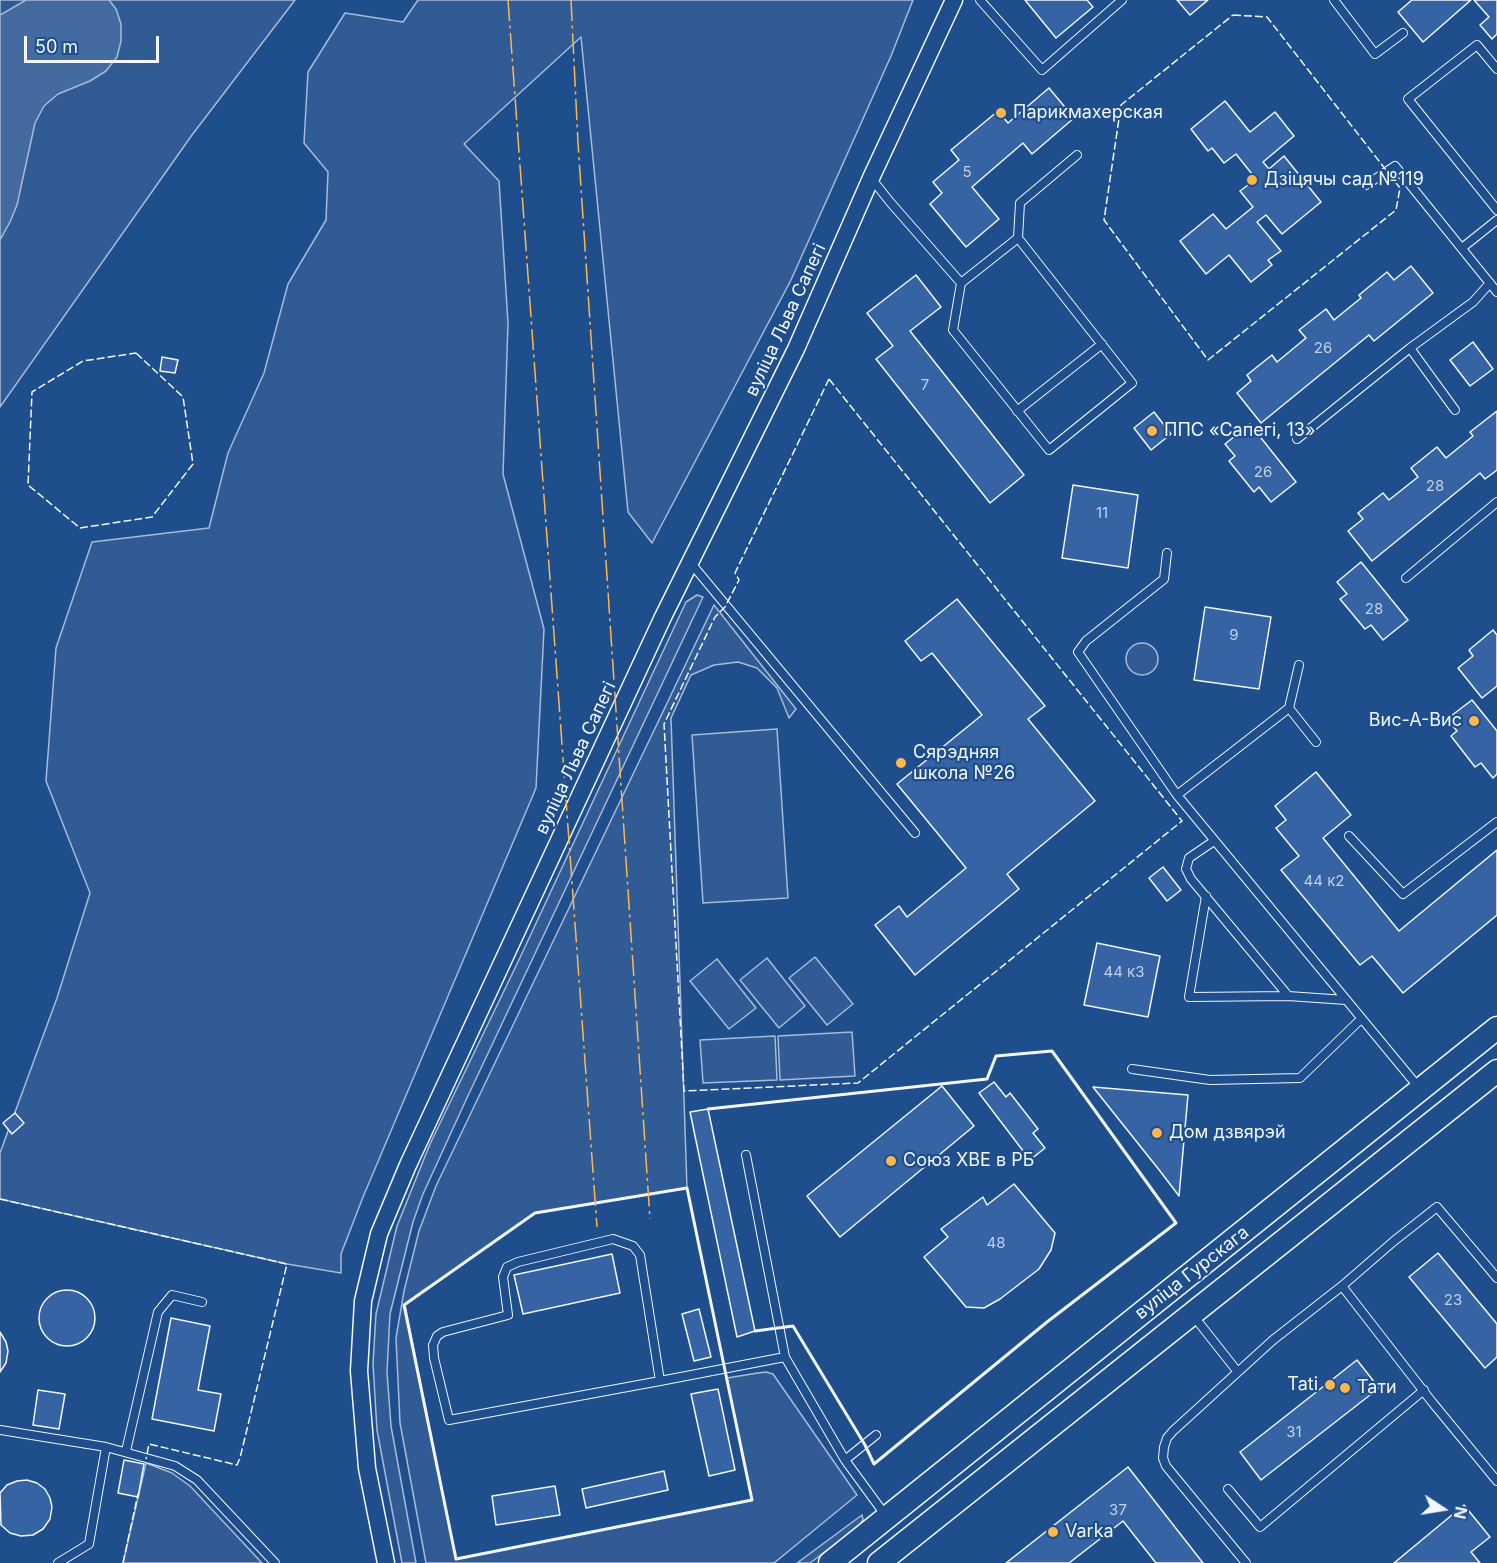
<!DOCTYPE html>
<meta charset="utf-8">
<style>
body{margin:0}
#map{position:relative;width:1497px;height:1563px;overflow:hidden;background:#1f4e8c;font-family:Inter,sans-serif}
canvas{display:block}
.north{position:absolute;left:1413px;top:1479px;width:60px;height:60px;-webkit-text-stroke:4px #1f4e8c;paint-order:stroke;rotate:102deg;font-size:16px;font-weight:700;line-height:24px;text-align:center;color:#f2f6ff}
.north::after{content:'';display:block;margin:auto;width:21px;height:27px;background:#f2f6ff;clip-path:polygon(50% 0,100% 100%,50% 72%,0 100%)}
.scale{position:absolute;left:24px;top:36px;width:135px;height:27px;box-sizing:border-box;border:3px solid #f2f6ff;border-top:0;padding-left:8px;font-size:18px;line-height:21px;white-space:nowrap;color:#f2f6ff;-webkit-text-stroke:4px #1f4e8c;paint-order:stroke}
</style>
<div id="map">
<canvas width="1497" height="1563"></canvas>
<div class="north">N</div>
<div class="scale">50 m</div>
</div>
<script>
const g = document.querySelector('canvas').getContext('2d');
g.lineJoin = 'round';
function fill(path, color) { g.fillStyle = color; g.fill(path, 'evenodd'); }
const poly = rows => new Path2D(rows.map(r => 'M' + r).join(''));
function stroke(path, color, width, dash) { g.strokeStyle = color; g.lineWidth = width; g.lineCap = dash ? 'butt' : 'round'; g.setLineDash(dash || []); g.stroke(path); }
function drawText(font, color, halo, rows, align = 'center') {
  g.font = font + ' Inter,sans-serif'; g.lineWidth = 4.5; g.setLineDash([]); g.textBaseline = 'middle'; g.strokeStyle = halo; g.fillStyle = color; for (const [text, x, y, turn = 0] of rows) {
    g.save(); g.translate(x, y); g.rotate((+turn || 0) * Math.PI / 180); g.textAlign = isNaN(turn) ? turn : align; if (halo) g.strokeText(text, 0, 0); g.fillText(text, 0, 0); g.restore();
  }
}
const green = poly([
 [0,0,295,0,192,135,0,407,0,0],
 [418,0,913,0,891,56,791,280,652,543,628,512,581,37,464,144,499,181,508,323,503,474,544,629,536,788,363,1197,341,1254,341,1273,287,1264,0,1199,0,1153,57,998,90,893,46,781,56,648,92,542,209,528,228,453,264,373,288,284,326,220,328,172,304,143,308,72,345,13,403,22,418,0],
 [697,595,703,597,466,1100,423,1194,413,1222,390,1314,387,1372,391,1426,416,1563,402,1563,377,1430,373,1364,376,1314,397,1226,430,1144,517,964,686,602,697,595],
 [714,605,796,709,789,718,777,688,757,668,738,662,714,665,691,675,671,718,687,1188,535,1213,405,1305,456,1559,752,1500,727,1378,758,1373,766,1372,773,1374,857,1495,774,1563,426,1563,400,1423,396,1338,404,1291,419,1231,436,1186,714,605],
 '1126 659a16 16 0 1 1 32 0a16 16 0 1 1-32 0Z',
 [777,729,788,898,703,903,692,735,777,729],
 [815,957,853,1004,827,1025,789,978,815,957],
 [767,958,805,1006,779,1028,740,980,767,958],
 [717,959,756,1008,729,1029,690,981,717,959],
 [852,1032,855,1076,780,1080,778,1036,852,1032],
 [775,1036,777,1080,703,1083,700,1040,775,1036],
 [146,1463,172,1473,190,1486,262,1563,123,1563,146,1463],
 [862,1515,863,1520,858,1527,810,1563,797,1563,862,1515]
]);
const water = poly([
 [26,0,109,0,116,9,121,24,121,41,117,57,106,71,90,81,58,94,44,106,35,123,17,205,10,222,0,240,0,15,26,0]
]);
const building = poly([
 [1025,0,1087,0,1093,7,1056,38,1025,0],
 [1177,0,1208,0,1190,15,1177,0],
 [1412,0,1471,0,1423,42,1398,12,1412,0],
 [1474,0,1497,0,1497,34,1492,39,1480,25,1489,17,1474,0],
 [1049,88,1074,118,1032,154,1023,143,972,187,999,219,966,247,930,204,942,193,933,182,959,160,951,150,998,111,1008,123,1049,88],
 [1225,101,1250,132,1275,112,1294,136,1263,162,1269,169,1284,156,1321,202,1282,234,1266,215,1257,222,1281,251,1268,260,1272,265,1251,282,1229,255,1206,274,1180,241,1213,214,1226,229,1253,207,1240,191,1256,179,1236,154,1224,163,1212,148,1208,151,1191,129,1225,101],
 [1411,266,1433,293,1374,341,1369,335,1261,423,1237,393,1251,381,1247,375,1272,355,1277,362,1306,338,1299,330,1326,309,1334,320,1361,298,1359,295,1387,272,1394,280,1411,266],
 [916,275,941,307,910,331,1024,475,990,503,876,359,893,346,867,313,916,275],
 [1473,342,1493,369,1470,386,1450,360,1473,342],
 [162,357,178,360,175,373,160,371,162,357],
 [1497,411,1497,470,1485,479,1480,473,1372,561,1348,531,1363,519,1358,513,1383,493,1389,500,1418,477,1411,468,1437,447,1446,458,1473,436,1470,432,1497,411],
 [1154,412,1171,434,1151,450,1134,428,1154,412],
 [1250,424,1296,482,1271,502,1259,487,1254,492,1229,461,1235,456,1225,444,1250,424],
 [1073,485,1138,495,1128,568,1062,558,1073,485],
 [1361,562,1408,620,1383,640,1371,625,1365,629,1340,599,1347,594,1337,582,1361,562],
 [957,599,1045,706,1028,719,1095,801,1007,874,1019,889,915,975,875,925,899,906,907,917,966,868,897,784,982,715,932,653,921,661,905,641,957,599],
 [1205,607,1271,617,1259,689,1194,680,1205,607],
 [1493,630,1497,635,1497,686,1482,698,1458,668,1473,656,1469,650,1493,630],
 [1472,700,1497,731,1497,774,1493,778,1481,763,1475,767,1451,736,1457,731,1447,719,1472,700],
 [1316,772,1351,815,1323,838,1399,931,1497,850,1497,915,1403,993,1372,956,1360,965,1281,870,1299,856,1276,828,1286,820,1275,806,1316,772],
 [1163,867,1181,890,1167,901,1149,878,1163,867],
 [1097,943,1160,956,1148,1017,1084,1005,1097,943],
 [994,1082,1006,1097,1010,1093,1038,1129,1033,1133,1045,1148,1030,1160,979,1093,994,1082],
 [942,1086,974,1126,840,1237,807,1196,942,1086],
 [1093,1087,1188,1095,1179,1196,1160,1171,1093,1087],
 [708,1109,755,1331,737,1337,690,1112,708,1109],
 [15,1113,24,1123,12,1134,3,1123,15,1113],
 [1014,1184,1055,1233,1051,1250,1039,1269,1000,1299,984,1308,966,1307,924,1257,948,1237,941,1229,983,1197,987,1205,1014,1184],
 [1438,1253,1497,1324,1497,1357,1485,1368,1409,1277,1438,1253],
 [612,1254,620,1293,523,1314,514,1275,612,1254],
 '39 1318a28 28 0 1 1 56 0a28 28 0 1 1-56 0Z',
 [699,1309,711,1357,694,1361,682,1314,699,1309],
 [171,1318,210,1326,198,1390,221,1394,214,1431,152,1419,171,1318],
 [0,1332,6,1342,8,1351,6,1363,0,1372,0,1332],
 [1357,1360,1379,1388,1261,1480,1240,1452,1357,1360],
 [718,1389,735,1470,709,1476,691,1394,718,1389],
 [38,1390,65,1394,59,1429,33,1425,38,1390],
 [124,1460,144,1464,138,1497,118,1493,124,1460],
 [1128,1467,1203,1563,1156,1563,1123,1521,1069,1563,1006,1563,1128,1467],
 [664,1471,668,1490,586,1508,582,1489,664,1471],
 [27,1480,37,1483,45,1489,50,1498,52,1507,50,1519,43,1529,33,1535,21,1536,10,1533,1,1525,0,1493,7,1485,17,1481,27,1480],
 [555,1486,560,1515,496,1525,492,1496,555,1486],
 [1464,1505,1490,1537,1471,1552,1480,1563,1394,1563,1464,1505]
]);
const service = poly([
 [980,0,1042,70,1122,0],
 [1334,0,1375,54,1403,33],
 [1497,69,1477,45,1408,99,1497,210],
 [871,178,890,202,961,283],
 [1366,185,1395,166,1497,292],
 [1018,238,1132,383,1049,450,953,330,961,283,1018,238,1020,203,1077,155],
 [1462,248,1497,220],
 [1410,348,1455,410],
 [1017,411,1102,344],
 [1297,439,1410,348,1473,302,1490,283],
 [1167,553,1164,579,1086,641,1078,652,1177,795],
 [690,562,915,833],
 [1406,578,1497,502],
 [1299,665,1289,708,1177,795,1420,1089],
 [1289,708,1316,742],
 [1349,836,1403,894,1497,822],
 [1214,841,1189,858,1186,869,1191,879,1285,992,1288,996,1346,1000],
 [1206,896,1189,997,1288,996],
 [1132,1069,1210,1080,1300,1078,1361,1019],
 [746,1155,785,1357],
 [1342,1286,1432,1402,1497,1481],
 [1192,1314,1237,1371],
 [660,1381,640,1255,633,1246,613,1239,518,1262,507,1267,503,1277,508,1315,443,1332,437,1336,433,1345,434,1358,449,1420,660,1381,785,1357,845,1460,886,1516],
 [0,1430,106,1447,175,1466,197,1480,275,1563],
 [126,1451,158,1312,172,1295,202,1302],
 [845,1460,876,1435],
 [1228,1489,1260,1527,1424,1390],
 [58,1563,89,1544,106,1447],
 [1246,1563,1166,1466,1163,1458,1164,1447,1167,1438,1173,1431,1273,1340,1342,1286,1394,1241,1437,1207,1497,1278]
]);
const minor = poly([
 [386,1563,367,1468,359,1371,363,1301,379,1234,408,1165,663,617,796,349,871,178,954,0]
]);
const secondary = poly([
 [830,1563,1497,1028],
 [879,1563,1497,1071]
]);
const fence = poly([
 [1233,15,1267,17,1400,188,1396,210,1208,360,1104,220,1121,105,1233,15],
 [136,353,183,397,193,464,152,517,80,528,28,485,32,392,83,361,136,353],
 [829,379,1182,821,858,1083,684,1091,664,724,715,617,725,607,739,580,735,573,829,379],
 [0,1199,287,1264,240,1458,237,1465,149,1444,146,1459],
 [123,1563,138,1494]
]);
const wall = poly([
 [708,1109,987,1079,996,1056,1052,1051,1176,1223,1047,1322,874,1464,865,1445,793,1326,755,1331],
 [687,1188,752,1500,456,1559,404,1305,535,1213,687,1188]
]);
const power = poly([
 [508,0,597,1227],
 [571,0,578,143,650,1219]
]);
const markers = [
 [1001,113,6,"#ffb74d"],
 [1252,180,6,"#ffb74d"],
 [1152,431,6,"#ffb74d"],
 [1474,721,6,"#ffb74d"],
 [901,763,6,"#ffb74d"],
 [1157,1133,6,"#ffb74d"],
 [891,1161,6,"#ffb74d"],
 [1330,1385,6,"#ffb74d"],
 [1345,1388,6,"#ffb74d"],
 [1053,1532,6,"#ffb74d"]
];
const numberNames = [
 ["5",967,172],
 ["26",1323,348],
 ["7",925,385],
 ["26",1263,472],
 ["28",1435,486],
 ["11",1102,513],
 ["28",1374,609],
 ["9",1234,635],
 ["44 к2",1324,881],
 ["44 к3",1124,972],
 ["48",996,1243],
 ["23",1453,1300],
 ["31",1294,1432],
 ["37",1118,1510]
];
const poiNames = [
 ["Парикмахерская",1013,113],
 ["Дзіцячы сад №119",1264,180],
 ["ППС «Сапегі, 13»",1164,431],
 ["Вис-А-Вис",1462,721,"right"],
 ["Сярэдняя",913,753],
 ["школа №26",913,774],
 ["Дом дзвярэй",1169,1133],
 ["Союз ХВЕ в РБ",903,1161],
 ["Tati",1318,1385,"right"],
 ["Тати",1357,1388],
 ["Varka",1065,1532]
];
const streetNames = [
 ["вуліца Льва Сапегі",786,320,-65],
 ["вуліца Льва Сапегі",576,758,-65],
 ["вуліца Гурскага",1192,1273,-38]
];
fill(green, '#305b95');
stroke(green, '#a8bbd7', 1.5);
fill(water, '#446ba0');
stroke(water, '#a8bbd7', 1.5);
fill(building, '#3563a3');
stroke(building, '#f2f6ff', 1.5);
stroke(service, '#f2f6ff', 10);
stroke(minor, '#f2f6ff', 19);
stroke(secondary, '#f2f6ff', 25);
stroke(service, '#1f4e8c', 8);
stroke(minor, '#1f4e8c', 16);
stroke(secondary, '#1f4e8c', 22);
stroke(fence, '#f2f6ff', 1.5, [8, 3]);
stroke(wall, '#f2f6ff', 3);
stroke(power, '#ffb74d', 1.5, [21, 4.5, 3, 4.5]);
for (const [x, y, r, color] of markers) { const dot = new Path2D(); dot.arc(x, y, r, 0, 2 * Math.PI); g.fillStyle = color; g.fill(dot); stroke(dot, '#1f4e8c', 2); }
drawText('15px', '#c3d1e8', null, numberNames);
drawText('18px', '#f2f6ff', '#1f4e8c', poiNames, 'left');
drawText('18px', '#f2f6ff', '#1f4e8c', streetNames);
</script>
